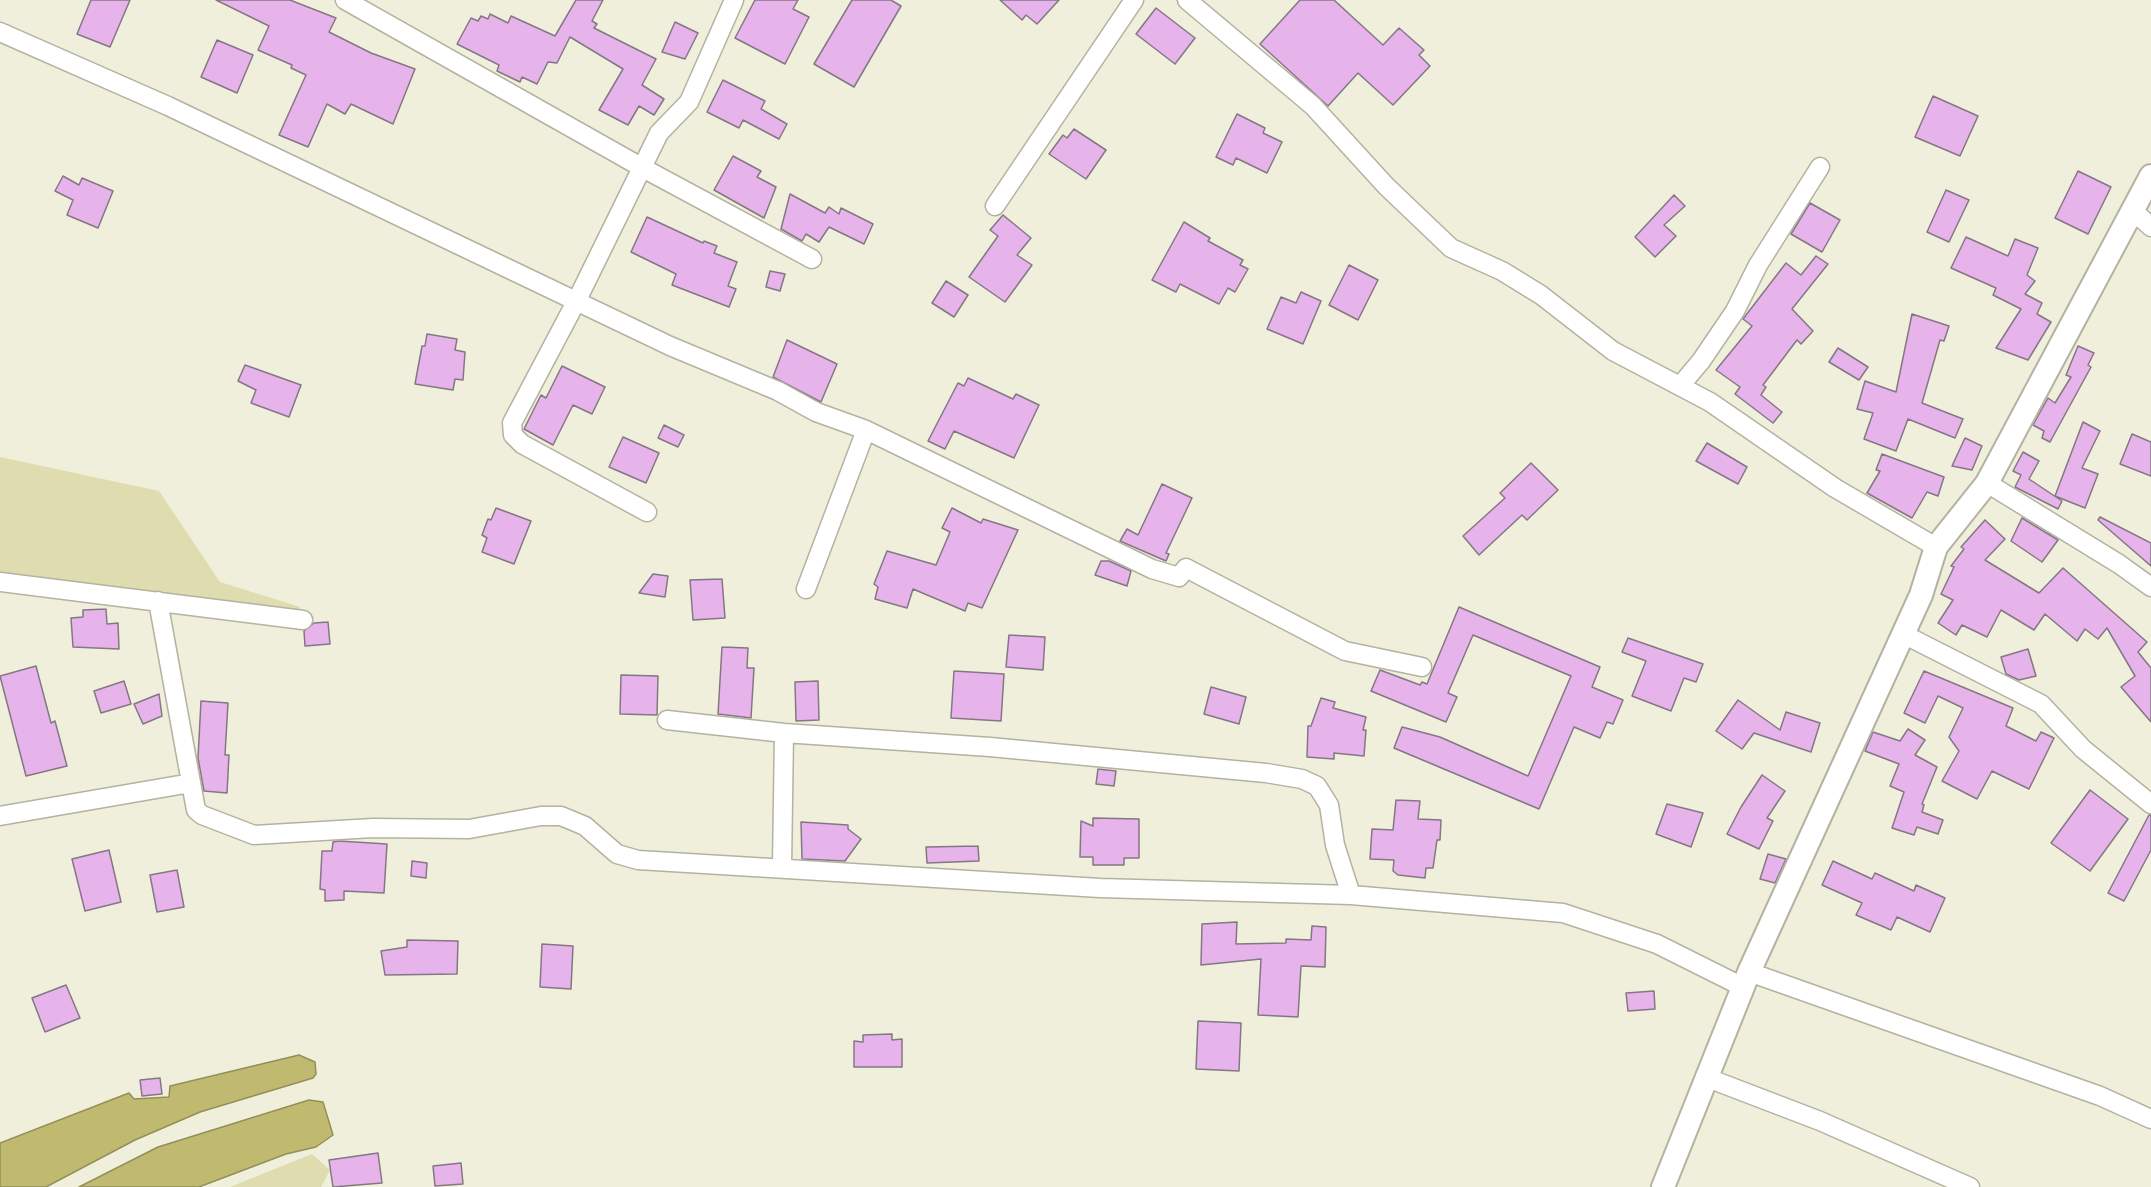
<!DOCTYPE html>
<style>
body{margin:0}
canvas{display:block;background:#f0efdb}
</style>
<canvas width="2151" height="1187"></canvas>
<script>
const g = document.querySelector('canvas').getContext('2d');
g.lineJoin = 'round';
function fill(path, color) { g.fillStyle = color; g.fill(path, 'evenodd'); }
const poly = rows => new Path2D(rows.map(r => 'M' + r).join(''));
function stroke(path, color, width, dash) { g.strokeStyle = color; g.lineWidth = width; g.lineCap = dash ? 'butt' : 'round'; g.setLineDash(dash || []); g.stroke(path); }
const green = poly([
 [0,457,159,491,220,582,300,607,295,619,0,582],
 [312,1154,330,1170,321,1187,230,1187]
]);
const water = poly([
 [299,1055,315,1062,316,1074,313,1078,200,1112,135,1140,46,1187,0,1187,0,1143,129,1093,134,1099,169,1097,170,1086,299,1055],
 [309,1100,323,1102,333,1135,316,1147,286,1154,199,1187,79,1187,158,1147,309,1100]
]);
const building = poly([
 [91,0,130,0,110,47,77,34,91,0],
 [216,0,290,0,336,18,329,32,371,53,415,69,393,124,351,104,345,114,327,104,308,147,279,135,306,75,291,68,292,65,258,50,269,26,216,0],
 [576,0,603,0,592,21,597,24,594,28,656,59,642,85,664,99,654,115,639,106,628,125,599,110,623,69,570,37,557,63,548,62,537,84,522,77,520,82,497,71,499,65,457,44,471,18,478,21,481,16,488,19,490,14,508,23,511,16,555,36,576,0],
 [755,0,798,0,793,9,809,17,785,64,735,38,755,0],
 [852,0,891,0,901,6,854,87,814,64,852,0],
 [1000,0,1059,0,1037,24,1026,15,1022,20,1000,0],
 [1300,0,1334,0,1383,45,1399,28,1424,50,1419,55,1430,66,1393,105,1358,73,1328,106,1260,44,1300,0],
 [1156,8,1195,38,1175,64,1136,34,1156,8],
 [675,22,698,33,685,59,662,52,675,22],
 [217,40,253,55,237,93,201,77,217,40],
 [723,80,765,101,761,109,787,124,779,139,743,120,739,128,707,112,723,80],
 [1933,96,1978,116,1960,156,1915,137,1933,96],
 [1237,114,1265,128,1263,133,1282,142,1267,173,1236,158,1233,165,1216,157,1237,114],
 [1074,129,1106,150,1086,179,1049,154,1063,135,1067,138,1074,129],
 [733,156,761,171,757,177,776,187,764,218,714,190,733,156],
 [2078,171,2111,187,2088,234,2055,218,2078,171],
 [63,176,79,185,82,178,113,191,98,228,67,215,73,200,55,191,63,176],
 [1946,190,1969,200,1949,242,1927,232,1946,190],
 [790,194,825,213,829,207,839,214,841,208,873,224,864,244,829,227,819,242,806,234,802,241,781,229,790,194],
 [1674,195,1685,206,1664,225,1676,236,1655,257,1635,237,1674,195],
 [1810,203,1840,220,1822,252,1791,234,1810,203],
 [1003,215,1031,238,1017,255,1032,265,1005,302,969,277,998,236,990,230,1003,215],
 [647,217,703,243,704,241,717,246,714,253,737,262,728,286,736,289,729,307,672,285,676,274,631,252,647,217],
 [1184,222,1210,238,1208,241,1243,260,1240,265,1248,269,1235,292,1228,288,1219,304,1180,284,1176,292,1152,280,1184,222],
 [1966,237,2008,256,2015,239,2038,248,2027,275,2035,281,2025,294,2042,303,2037,314,2051,322,2028,360,1996,348,2021,309,1993,295,1996,288,1951,268,1966,237],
 [1816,256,1828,264,1792,309,1813,331,1801,344,1797,340,1763,385,1766,387,1761,395,1782,412,1773,423,1735,394,1740,387,1716,370,1752,326,1743,319,1786,263,1801,275,1816,256],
 [1349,265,1378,280,1358,320,1329,305,1349,265],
 [770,271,785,274,780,291,766,287,770,271],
 [946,281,968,295,954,317,932,303,946,281],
 [1301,292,1321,301,1303,344,1267,329,1281,297,1296,303,1301,292],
 [1912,314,1949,326,1944,341,1940,340,1922,403,1963,419,1955,438,1908,419,1896,451,1864,439,1873,413,1857,409,1865,381,1896,392,1912,314],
 [427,334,457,339,455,350,465,352,463,380,455,379,453,390,415,384,422,346,425,346,427,334],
 [787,340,837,364,821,402,773,377,787,340],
 [2078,346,2094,353,2088,365,2091,367,2050,442,2042,438,2044,431,2033,425,2048,398,2055,403,2071,377,2066,375,2078,346],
 [1838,348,1868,367,1859,380,1829,362,1838,348],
 [245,365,301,385,289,417,251,403,256,390,238,381,245,365],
 [562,366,605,387,592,414,573,405,553,445,524,429,541,395,546,398,562,366],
 [968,378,1013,399,1016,394,1039,405,1014,458,954,431,945,449,928,441,958,383,964,386,968,378],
 [2083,422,2100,431,2082,468,2098,474,2085,508,2055,496,2083,422],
 [664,425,684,435,678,447,658,438,664,425],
 [2132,434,2151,442,2151,476,2120,464,2132,434],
 [623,437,659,453,646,483,609,467,623,437],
 [1965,438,1982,446,1972,470,1952,466,1965,438],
 [1707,443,1747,467,1738,484,1696,461,1707,443],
 [2023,452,2039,461,2029,479,2062,501,2058,509,2015,487,2021,475,2013,471,2023,452],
 [1882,454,1944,477,1938,496,1927,492,1912,518,1867,493,1880,471,1876,470,1882,454],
 [1531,463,1558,490,1527,520,1522,515,1479,555,1463,536,1505,498,1500,493,1531,463],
 [1162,484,1192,498,1166,553,1169,554,1166,561,1120,541,1127,529,1138,535,1162,484],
 [496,508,531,521,514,564,482,552,487,538,482,535,488,519,491,520,496,508],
 [952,508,981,523,983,519,1018,530,982,608,968,603,965,611,913,589,907,608,875,599,878,587,874,584,887,551,936,565,950,532,942,528,952,508],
 [2100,517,2151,543,2151,566,2098,520,2100,517],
 [2022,518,2058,540,2042,562,2011,541,2022,518],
 [1985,520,2005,539,1985,560,2039,593,2063,568,2147,642,2138,652,2151,668,2151,722,2121,687,2135,676,2107,628,2098,639,2085,629,2077,641,2045,614,2034,630,2001,610,1987,637,1962,625,1956,635,1938,623,1953,600,1941,594,1954,567,1951,566,1964,549,1961,547,1985,520],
 [1101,561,1109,561,1131,571,1127,586,1095,575,1101,561],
 [653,574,668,576,665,597,639,593,653,574],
 [722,579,725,618,693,620,690,580,722,579],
 [1459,607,1600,667,1592,687,1623,700,1613,724,1607,722,1600,738,1574,727,1539,809,1394,748,1402,727,1440,737,1528,776,1571,676,1473,635,1448,693,1457,697,1446,722,1371,691,1380,670,1420,685,1422,682,1427,684,1459,607],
 [106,609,107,624,118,623,119,649,73,647,71,618,83,617,83,610,106,609],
 [328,622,330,644,305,646,304,631,314,623,328,622],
 [1009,635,1045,637,1043,670,1006,667,1009,635],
 [1628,638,1703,664,1696,682,1684,678,1671,711,1632,696,1646,661,1622,652,1628,638],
 [722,647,748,648,747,668,754,668,751,718,718,714,722,647],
 [2028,649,2036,676,2019,680,2006,674,2001,657,2028,649],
 [36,666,51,723,55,721,67,766,26,776,0,676,36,666],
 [954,671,1004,674,1001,721,951,718,954,671],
 [1924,671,2013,708,2006,726,2036,741,2041,732,2054,738,2029,789,1992,771,1977,799,1942,781,1959,751,1949,737,1963,708,1938,696,1925,723,1904,713,1924,671],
 [621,675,658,676,657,715,620,714,621,675],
 [124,681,131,704,101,713,94,691,124,681],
 [818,681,819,720,796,721,795,682,818,681],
 [1211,687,1246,697,1239,724,1204,714,1211,687],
 [159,694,162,716,143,724,134,704,159,694],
 [1321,698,1335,702,1333,708,1366,717,1363,730,1366,730,1364,756,1334,753,1334,759,1307,757,1308,726,1311,726,1321,698],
 [1738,700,1780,730,1786,712,1820,723,1811,752,1754,733,1742,749,1716,731,1738,700],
 [201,701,228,703,225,755,229,755,227,793,204,791,198,758,201,701],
 [1908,729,1925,740,1915,755,1937,767,1922,804,1924,805,1922,812,1943,820,1938,834,1917,827,1914,835,1892,828,1904,792,1890,786,1899,764,1865,751,1873,732,1900,741,1908,729],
 [1098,769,1116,771,1114,786,1096,784,1098,769],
 [1762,775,1785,791,1767,818,1773,821,1759,849,1727,834,1741,807,1762,775],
 [2090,790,2128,819,2090,871,2051,843,2090,790],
 [1396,800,1420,801,1418,819,1441,820,1440,840,1437,840,1433,868,1426,868,1425,878,1398,875,1393,871,1394,860,1370,859,1372,829,1393,830,1396,800],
 [1667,804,1703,813,1691,847,1656,834,1667,804],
 [2149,815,2151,815,2151,850,2124,901,2108,893,2149,815],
 [1093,818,1139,819,1139,858,1124,858,1124,865,1093,865,1093,857,1080,857,1081,821,1093,826,1093,818],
 [801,822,848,825,848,829,861,839,845,861,802,859,801,822],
 [339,841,387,844,384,893,344,891,344,900,325,901,325,890,320,889,322,851,332,851,333,842,339,841],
 [978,846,979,861,927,863,926,847,978,846],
 [109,850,121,902,85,911,72,859,109,850],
 [1768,854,1786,859,1775,883,1760,879,1768,854],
 [412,861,427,863,426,878,411,876,412,861],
 [1833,861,1872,879,1875,873,1914,891,1916,885,1945,898,1930,932,1897,917,1891,930,1856,915,1862,903,1822,885,1833,861],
 [177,870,184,907,157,912,150,875,177,870],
 [1237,922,1236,944,1286,943,1286,939,1311,940,1312,926,1326,927,1325,967,1301,966,1298,1017,1258,1015,1261,959,1201,965,1202,924,1237,922],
 [407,940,458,941,457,974,385,975,381,951,407,947,407,940],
 [542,944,573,946,571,989,540,987,542,944],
 [66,985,80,1018,45,1032,32,998,66,985],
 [1654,991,1655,1009,1628,1011,1626,993,1654,991],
 [1198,1021,1241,1023,1239,1071,1196,1069,1198,1021],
 [892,1034,892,1040,902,1039,902,1067,854,1067,854,1041,863,1042,863,1035,892,1034],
 [160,1078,162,1094,142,1096,140,1080,160,1078],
 [378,1153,382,1183,333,1187,329,1160,378,1153],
 [461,1163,463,1184,435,1186,433,1166,461,1163]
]);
const minor = poly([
 [345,0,641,167,812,259],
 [1187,0,1313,106,1386,186,1451,248,1502,271,1541,295,1613,351,1710,402,1835,488,1936,547],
 [0,32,168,106,670,346,778,391,816,412,866,430,1152,569,1179,577,1186,568,1345,651,1422,667],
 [995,206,1134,0],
 [2127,219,2140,217,2151,227],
 [1680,386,1701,361,1735,311,1758,265,1820,167],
 [1987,483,2119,564,2151,587],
 [647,512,522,444,513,435,512,423,577,300,659,133,689,102,734,0],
 [0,582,303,620],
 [806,589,866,430],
 [158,601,196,810,202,815,254,835,373,828,469,829,541,816,561,816,585,826,617,854,638,860,1100,888,1351,895,1563,913,1657,944,1743,987],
 [1903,634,2041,704,2083,749,2151,804],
 [667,720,784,733,990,747,1266,773,1302,779,1317,786,1329,805,1335,845,1351,895],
 [0,816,191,783],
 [782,867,784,733],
 [1749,972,2100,1096,2151,1119],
 [1705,1077,1820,1121,1970,1187]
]);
const tertiary = poly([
 [1663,1187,1749,972,1921,595,1936,547,1987,483,2151,176]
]);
fill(green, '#dfdcb0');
fill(water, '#c0ba70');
stroke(water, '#938f59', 1.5);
fill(building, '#e7b3eb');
stroke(building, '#847784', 1.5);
stroke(minor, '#b4b2a0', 21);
stroke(tertiary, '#b4b2a0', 26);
stroke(minor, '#fff', 18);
stroke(tertiary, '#fff', 22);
</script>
